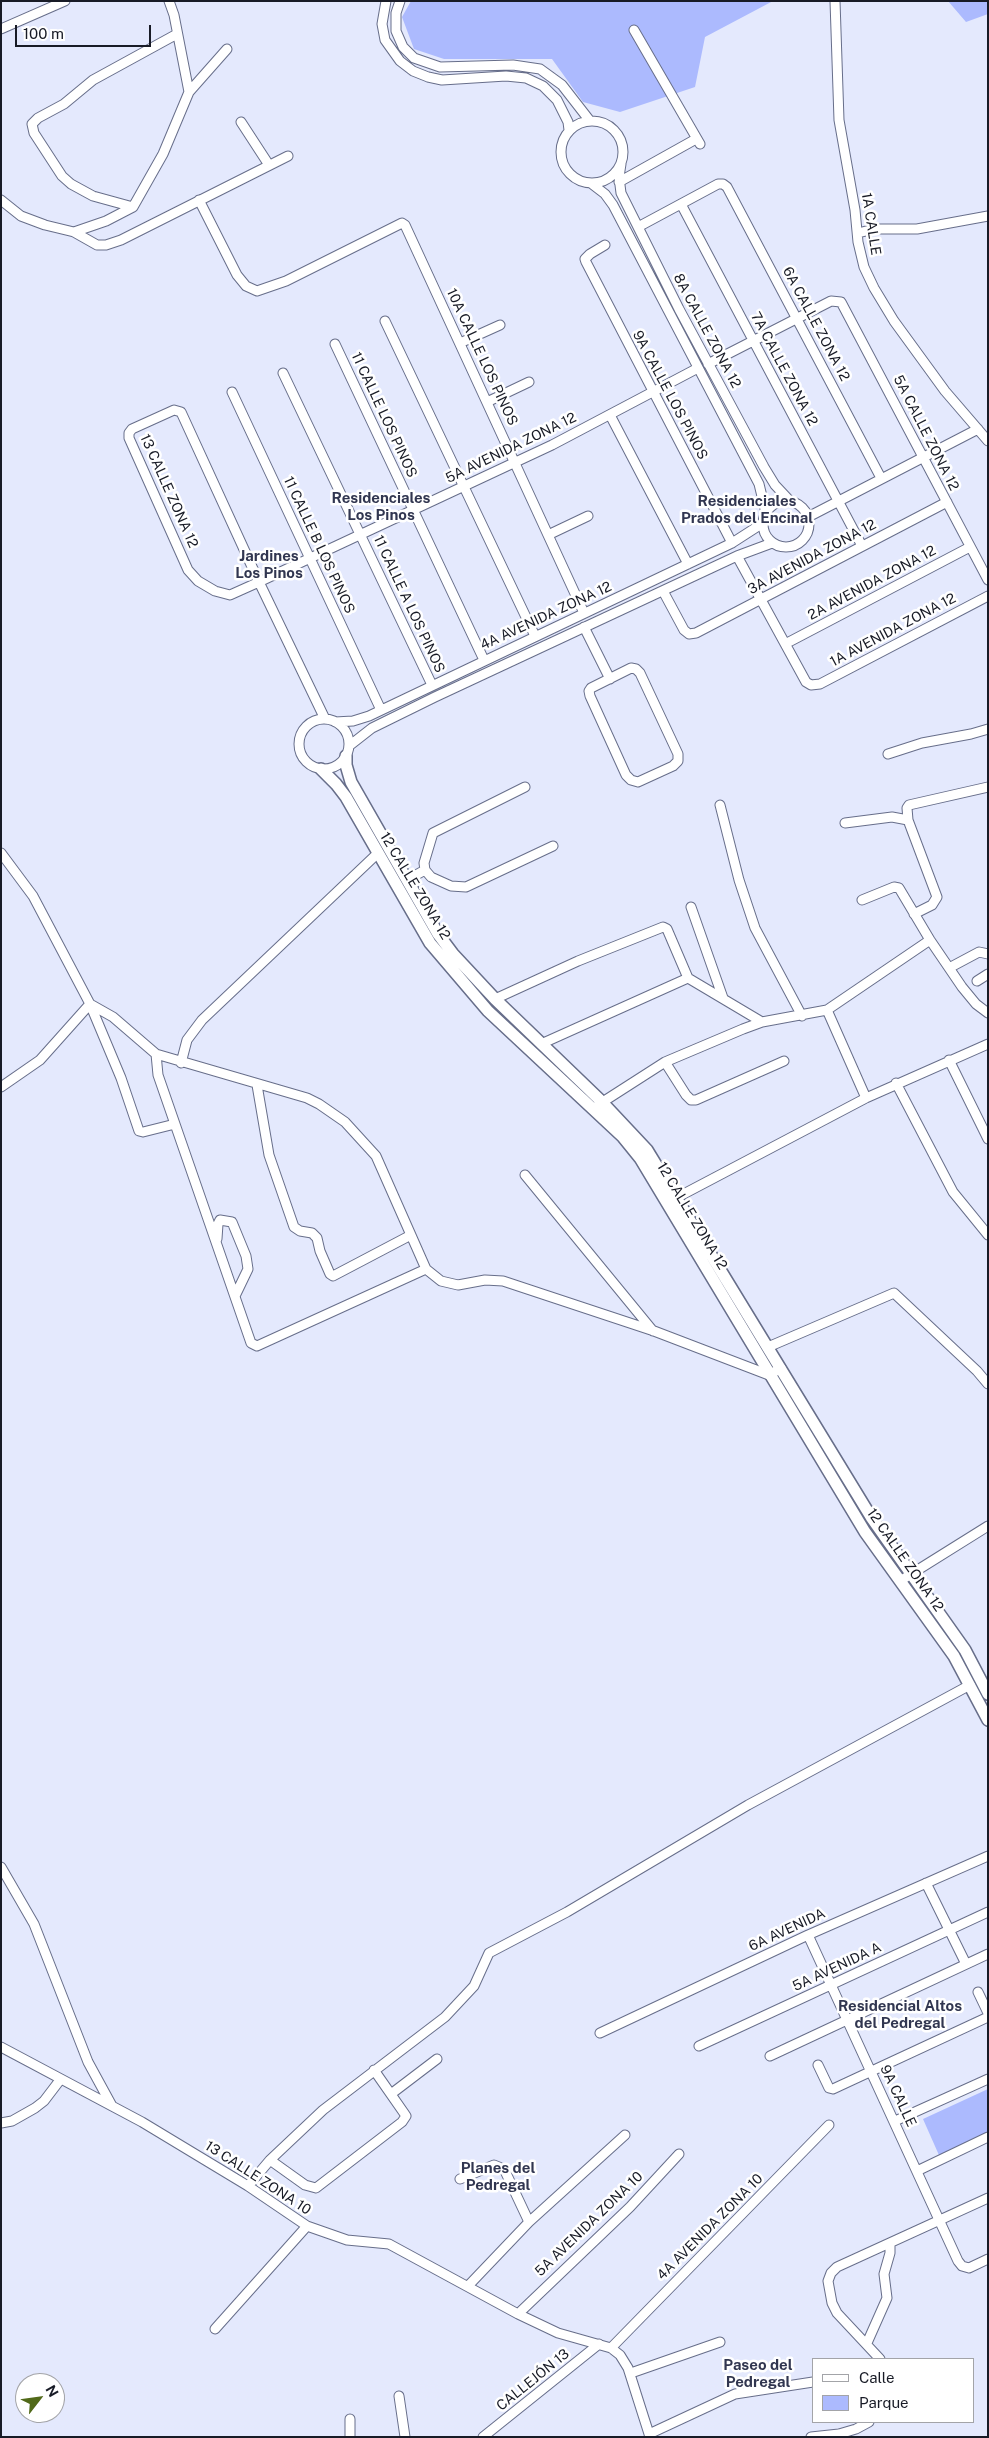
<!DOCTYPE html>
<meta charset="utf-8">
<style>
body{margin:0}
#map{position:relative;width:989px;height:2438px;overflow:hidden;background:#e4e9fd;font-family:"Public Sans",sans-serif}
canvas{display:block}
.frame{position:absolute;inset:0;border:2px solid #181b26;pointer-events:none}
.legend{position:absolute;left:812px;top:2358px;width:162px;height:65px;box-sizing:border-box;background:#fff;border:1px solid #a3a4a8;margin:0;padding:6px 9px;list-style:none;font-size:15px;color:#181b26}
.legend li{display:flex;align-items:center;gap:10px;height:25px}
.legend b{width:25px;border:1px solid #a3a4a8}
.north{position:absolute;left:15px;top:2373px;width:50px;height:50px;box-sizing:border-box;background:#fff;border:1px solid #a3a4a8;border-radius:50%;rotate:60deg;font-size:14px;font-weight:700;line-height:20px;text-align:center;color:#181b26}
.north::after{content:'';display:block;margin:auto;width:18px;height:22px;background:#516919;clip-path:polygon(50% 0,100% 100%,50% 72%,0 100%)}
.scale{position:absolute;left:15px;top:25px;width:136px;height:22px;box-sizing:border-box;border:2px solid #181b26;border-top:0;padding-left:6px;font-size:15px;line-height:18px;white-space:nowrap;color:#181b26;-webkit-text-stroke:4px #fff;paint-order:stroke}
</style>
<div id="map">
<canvas width="989" height="2438"></canvas>
<div class="frame"></div>
<ul class="legend">
<li><b style="height:6px;background:#fff"></b>Calle</li>
<li><b style="height:14px;background:#acbafe"></b>Parque</li>
</ul>
<div class="north">N</div>
<div class="scale">100 m</div>
</div>
<script>
const g = document.querySelector('canvas').getContext('2d');
g.lineJoin = 'round';
function fill(path, color) { g.fillStyle = color; g.fill(path, 'evenodd'); }
const poly = rows => new Path2D(rows.map(r => 'M' + r).join(''));
function stroke(path, color, width, dash) { g.strokeStyle = color; g.lineWidth = width; g.lineCap = dash ? 'butt' : 'round'; g.setLineDash(dash || []); g.stroke(path); }
function drawText(font, color, halo, rows, align = 'center') {
  g.font = font + ' "Public Sans",sans-serif'; g.lineWidth = 5; g.setLineDash([]); g.textBaseline = 'middle'; g.strokeStyle = halo; g.fillStyle = color; for (const [text, x, y, turn = 0] of rows) {
    g.save(); g.translate(x, y); g.rotate((+turn || 0) * Math.PI / 180); g.textAlign = isNaN(turn) ? turn : align; if (halo) g.strokeText(text, 0, 0); g.fillText(text, 0, 0); g.restore();
  }
}
const green = poly([
 [411,1,773,1,705,37,695,87,620,112,583,102,552,59,444,59,414,49,402,17],
 [948,1,988,1,988,14,966,22],
 [988,2089,988,2140,942,2162,923,2119]
]);
const street = poly([
 [169,1,174,15,189,92],
 [386,1,382,24,385,40,400,61,413,71,428,77,442,80,506,76,526,78,543,86,557,100,568,122,569,130],
 [400,1,396,13,396,31,403,47,414,58,440,67,513,65,540,69,562,85,590,121],
 [835,1,839,120,855,210,858,242,864,267,874,288,894,321,945,391,988,441],
 [1,29,65,1],
 [634,30,700,144],
 '561 152a31 31 0 1 1 62 0a31 31 0 1 1-62 0Z',
 [241,122,269,165],
 [621,164,619,177,621,193,679,309,764,467,775,485,790,501],
 [619,182,696,139],
 [592,184,605,194,613,205,759,484,766,513],
 [1,200,21,216,45,225,74,232,97,245,106,245,121,240,288,156],
 [199,200,237,275,246,286,257,291,286,281,402,223,405,225,584,613],
 [681,204,862,546],
 [133,207,93,196,71,184,62,176,34,133,32,124,38,118,64,104,93,80,177,34],
 [638,227,718,184,723,184,727,187,881,478],
 [74,232,106,221,133,207,163,154,189,92,227,49],
 [858,233,874,229,917,229,988,216],
 [605,245,590,254,585,259,586,262,732,543],
 [385,321,535,636],
 [460,343,500,325],
 [335,344,484,660],
 [708,364,831,301,841,302,988,580],
 [283,373,432,685],
 [232,392,381,710],
 [487,402,529,382],
 [610,415,688,564],
 '763 524a23 23 0 1 1 46 0a23 23 0 1 1-46 0Z',
 [808,517,978,429],
 [548,535,588,516],
 [737,556,806,682,811,685,820,684,988,596],
 [663,591,684,630,689,634,696,633,947,502],
 [584,627,610,679],
 [787,643,970,547],
 [631,668,636,669,640,673,678,754,678,761,673,766,638,782,631,780,626,775,590,696,589,691,591,688,631,668],
 [325,719,259,582,181,412,174,410,132,429,129,433,129,438,188,570,198,581,215,591,230,595,259,582,552,445,698,368],
 '299 744a25 25 0 1 1 50 0a25 25 0 1 1-50 0Z',
 [335,722,353,721,369,716,732,543,763,523],
 [349,746,372,728,435,697,737,556,772,543],
 [888,754,922,743,971,734,988,729],
 [720,805,739,880,755,928,802,1016],
 [845,823,892,817,908,820],
 [1,853,33,896,90,1004,121,1078,139,1131,143,1132,175,1124],
 [425,870,424,863,433,833,525,787],
 [407,880,425,870,431,877,451,886,466,887,553,846],
 [862,900,894,887,899,888,930,940,962,987,976,1004,988,1013],
 [691,907,723,998],
 [914,914,932,905,937,897,908,820,907,808,909,805,988,787],
 [949,968,979,952,988,954],
 [977,981,988,974],
 [495,999,578,961,663,927,667,929,688,978,762,1022],
 [90,1004,113,1017,156,1054,307,1098,319,1104,345,1122,376,1156,426,1269,441,1281,458,1285,485,1280,503,1281,654,1331,769,1375,781,1368],
 [827,1010,866,1098],
 [541,1044,688,978],
 [156,1054,158,1075,251,1343,257,1346,426,1269],
 [949,1060,988,1139],
 [665,1062,686,1095,691,1100,696,1100,784,1061],
 [181,1063,187,1040,202,1020,378,853],
 [896,1083,953,1192,988,1235],
 [257,1085,269,1155,294,1227,300,1231,312,1233,317,1238,320,1251,330,1274,333,1276,411,1235],
 [1,1087,40,1060,90,1004],
 [598,1105,665,1062,743,1029,762,1022,827,1010,930,940],
 [525,1175,653,1331],
 [676,1198,866,1098,988,1044],
 [217,1239,218,1224,220,1220,232,1222,246,1256,248,1269,235,1296],
 [768,1347,894,1293,977,1371,988,1384],
 [900,1581,988,1526],
 [1,1867,34,1924,88,2062,112,2106],
 [926,1883,966,1964],
 [808,1935,958,2261,962,2266,969,2268,988,2259],
 [978,1992,988,2013],
 [600,2033,808,1935,988,1856],
 [699,2046,988,1912],
 [1,2047,142,2122,248,2186,307,2226,347,2240,389,2244,518,2314,558,2333,611,2348,620,2355,628,2368,650,2437],
 [770,2056,988,1954],
 [818,2065,829,2088,833,2089,988,2017],
 [391,2094,437,2059],
 [895,2121,988,2079],
 [1,2123,12,2121,35,2108,44,2101,60,2080],
 [270,2160,305,2185,316,2188,402,2122,406,2116,404,2113,374,2070],
 [917,2171,988,2137],
 [460,2179,494,2165,499,2167,505,2171,529,2222],
 [248,2186,270,2160,323,2110,445,2017,474,1986,489,1953,567,1912,748,1805,970,1685],
 [468,2286,529,2222,625,2135],
 [518,2314,630,2207,679,2154],
 [215,2329,307,2226],
 [867,2343,887,2298,884,2274,890,2253,890,2243],
 [611,2348,829,2125],
 [880,2359,837,2313,832,2303,828,2281,831,2273,837,2267,988,2198],
 [631,2373,720,2342],
 [399,2396,405,2437],
 [649,2434,735,2394,813,2382],
 [350,2437,350,2419],
 [483,2437,599,2344],
 [811,2437,839,2434,856,2429,869,2422]
]);
const secondary = poly([
 [346,756,346,765,351,782,438,934,453,954,495,999,601,1101,647,1150,871,1517,965,1650,988,1694],
 [321,769,336,784,346,797,430,943,488,1011,623,1137,640,1158,865,1532,954,1656,988,1720]
]);
const streetNames = [
 ["1A CALLE",871,224,81],
 ["6A CALLE ZONA 12",816,324,62],
 ["8A CALLE ZONA 12",707,331,62],
 ["10A CALLE LOS PINOS",482,357,65],
 ["7A CALLE ZONA 12",784,369,62],
 ["9A CALLE LOS PINOS",670,395,62],
 ["11 CALLE LOS PINOS",384,415,65],
 ["5A CALLE ZONA 12",926,433,63],
 ["5A AVENIDA ZONA 12",511,448,-26],
 ["13 CALLE ZONA 12",169,491,66],
 ["11 CALLE B LOS PINOS",319,545,65],
 ["3A AVENIDA ZONA 12",812,557,-28],
 ["2A AVENIDA ZONA 12",872,583,-28],
 ["11 CALLE A LOS PINOS",409,604,65],
 ["4A AVENIDA ZONA 12",546,616,-25],
 ["1A AVENIDA ZONA 12",893,630,-28],
 ["12 CALLE ZONA 12",415,886,59],
 ["12 CALLE ZONA 12",692,1216,59],
 ["12 CALLE ZONA 12",905,1560,55],
 ["6A AVENIDA",787,1930,-25],
 ["5A AVENIDA A",837,1967,-25],
 ["9A CALLE",898,2096,65],
 ["13 CALLE ZONA 10",258,2178,33],
 ["5A AVENIDA ZONA 10",589,2224,-44],
 ["4A AVENIDA ZONA 10",710,2227,-45],
 ["CALLEJÓN 13",533,2380,-39]
];
const neighbourhoodNames = [
 ["Residenciales",381,498],
 ["Los Pinos",381,515],
 ["Residenciales",747,501],
 ["Prados del Encinal",747,518],
 ["Jardines",269,556],
 ["Los Pinos",269,573],
 ["Residencial Altos",900,2006],
 ["del Pedregal",900,2023],
 ["Planes del",498,2168],
 ["Pedregal",498,2185],
 ["Paseo del",758,2365],
 ["Pedregal",758,2382]
];
fill(green, '#acbafe');
stroke(street, '#676e8a', 11);
stroke(secondary, '#676e8a', 14);
stroke(street, '#fff', 9);
stroke(secondary, '#fff', 11);
drawText('14px', '#181b26', '#fff', streetNames);
drawText('bold 15px', '#313650', '#fff', neighbourhoodNames);
</script>
